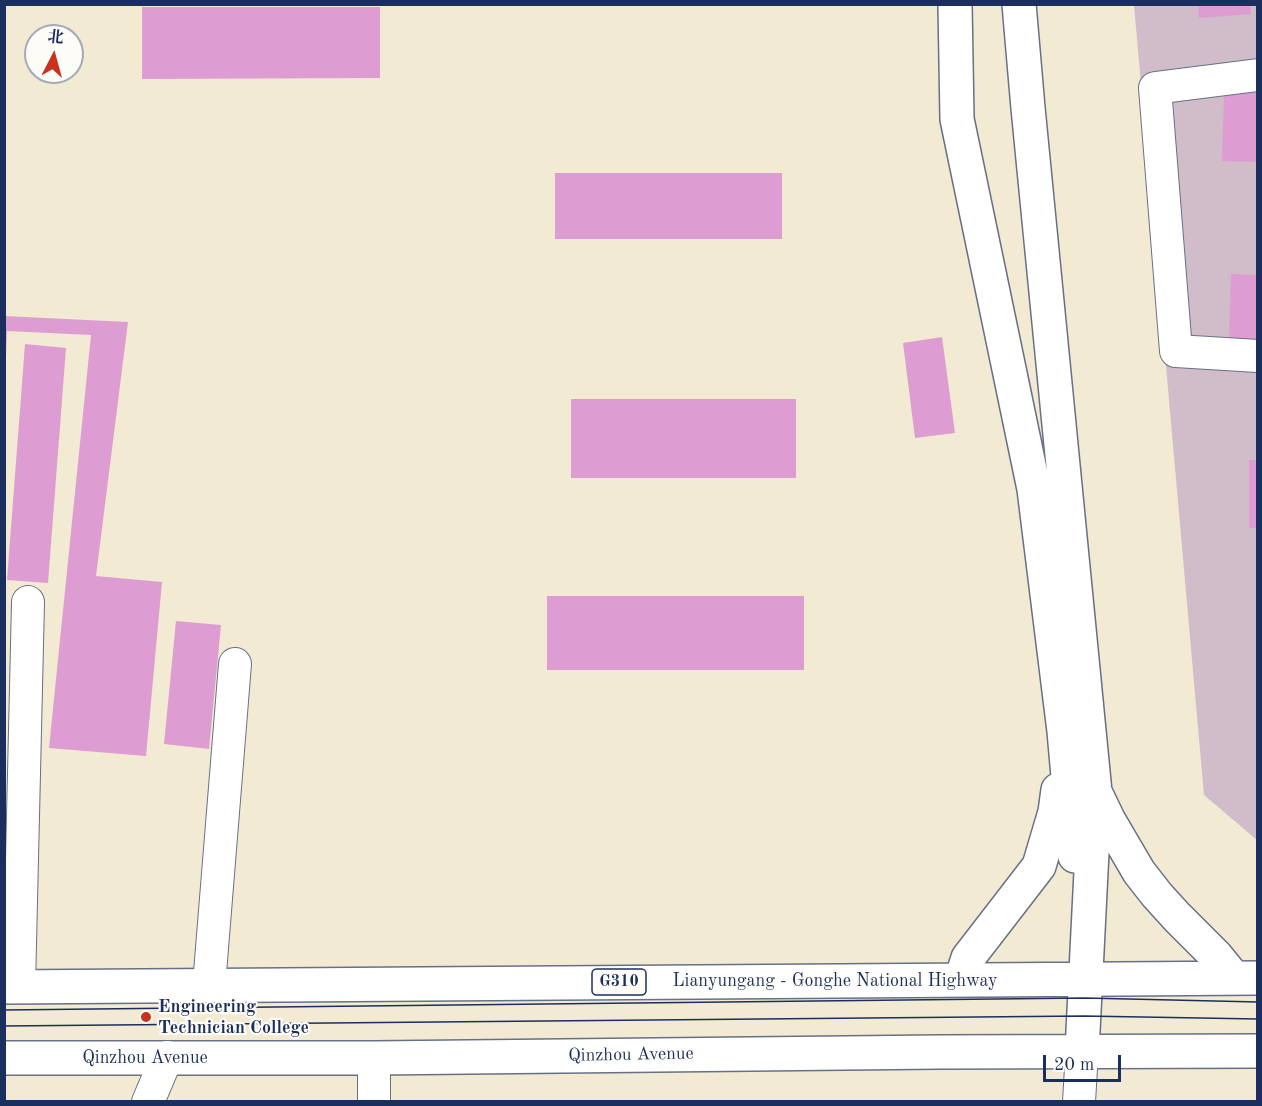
<!DOCTYPE html>
<meta charset="utf-8">
<style>
body{margin:0}
#map{position:relative;width:1262px;height:1106px;overflow:hidden;background:#f2ead2;font-family:"Old Standard TT","Noto Serif SC",serif}
canvas{display:block}
.frame{position:absolute;inset:0;border:6px solid #1b2f5e;pointer-events:none}
.north{position:absolute;left:24px;top:24px;width:60px;height:60px;box-sizing:border-box;background:#fdfcf7;border:2px solid #a3aaba;border-radius:50%;rotate:6deg;font-size:16px;font-weight:700;line-height:24px;text-align:center;color:#1b2f5e}
.north::after{content:'';display:block;margin:auto;width:21px;height:27px;background:#c8321e;clip-path:polygon(50% 0,100% 100%,50% 72%,0 100%)}
.scale{position:absolute;left:1043px;top:1055px;width:78px;height:27px;box-sizing:border-box;border:3px solid #1b2f5e;border-top:0;padding-left:8px;font-size:18px;line-height:21px;white-space:nowrap;color:#1b2f5e;-webkit-text-stroke:4px #fdfcf7;paint-order:stroke}
</style>
<div id="map">
<canvas width="1262" height="1106"></canvas>
<div class="frame"></div>
<div class="north">北</div>
<div class="scale">20 m</div>
</div>
<script>
const g = document.querySelector('canvas').getContext('2d');
g.lineJoin = 'round';
function fill(path, color) { g.fillStyle = color; g.fill(path, 'evenodd'); }
const poly = rows => new Path2D(rows.map(r => 'M' + r).join(''));
function stroke(path, color, width, dash) { g.strokeStyle = color; g.lineWidth = width; g.lineCap = dash ? 'butt' : 'round'; g.setLineDash(dash || []); g.stroke(path); }
function drawText(font, color, halo, rows, align = 'center') {
  g.font = font + ' "Old Standard TT",serif'; g.lineWidth = 4.5; g.setLineDash([]); g.textBaseline = 'middle'; g.strokeStyle = halo; g.fillStyle = color; for (const [text, x, y, turn = 0] of rows) {
    g.save(); g.translate(x, y); g.rotate((+turn || 0) * Math.PI / 180); g.textAlign = isNaN(turn) ? turn : align; if (halo) g.strokeText(text, 0, 0); g.fillText(text, 0, 0); g.restore();
  }
}
const industrial = poly([
 [1134,5,1257,5,1257,840,1204,795]
]);
const building = poly([
 [1198,4,1250,4,1251,14,1199,18],
 [142,7,380,7,380,78,142,79],
 [1224,92,1258,93,1258,162,1222,161],
 [555,173,782,173,782,239,555,239],
 [1231,274,1258,275,1258,339,1229,338],
 [4,316,128,322,96,576,162,582,146,756,49,748,91,335,7,331,6,357,4,357],
 [942,337,955,433,915,438,903,343],
 [25,344,66,348,48,583,7,580],
 [571,399,796,399,796,478,571,478],
 [1249,460,1258,460,1258,528,1249,528],
 [547,596,804,596,804,670,547,670],
 [176,621,221,625,209,749,164,744]
]);
const minor = poly([
 [1258,75,1155,88,1176,351,1258,356],
 [209,985,235,664],
 [19,987,28,602],
 [374,1058,374,1102],
 [148,1102,167,1057],
 [1079,1102,1082,1051]
]);
const highway = poly([
 [955,4,957,119,1034,489,1064,731,1075,856],
 [1019,4,1028,108,1095,792,1082,1051],
 [1096,794,1108,819,1139,872,1157,895,1177,917,1216,956,1234,978],
 [961,980,968,958,1039,866,1055,812,1058,790],
 [4,987,1258,978],
 [4,1058,374,1058,940,1052,1258,1051]
]);
const tram = poly([
 [4,1010,1085,998,1258,1002],
 [4,1026,1084,1016,1258,1019]
]);
const markers = [
 [146,1017,6,"#c8321e"]
];
const shields = [
 [619,982,54]
];
const shieldNames = [
 ["G310",619,982]
];
const streetNames = [
 ["Lianyungang - Gonghe National Highway",835,981],
 ["Qinzhou Avenue",631,1055,-1],
 ["Qinzhou Avenue",145,1058]
];
const poiNames = [
 ["Engineering",158,1007],
 ["Technician College",158,1028]
];
fill(industrial, '#d1bdc9');
fill(building, '#dd9dd2');
stroke(minor, '#667087', 34);
stroke(highway, '#667087', 36);
stroke(minor, '#fff', 32);
stroke(highway, '#fff', 33);
stroke(tram, '#1b2f5e', 1.5);
for (const [x, y, r, color] of markers) { const dot = new Path2D(); dot.arc(x, y, r, 0, 2 * Math.PI); g.fillStyle = color; g.fill(dot); stroke(dot, '#fdfcf7', 2); }
for (const [x, y, w] of shields) { const box = new Path2D(); box.roundRect(x - w / 2, y - 13, w, 26, 4.5); g.fillStyle = '#fdfcf7'; g.fill(box); stroke(box, '#1b2f5e', 1.5); }
drawText('bold 16px', '#1b2f5e', null, shieldNames);
drawText('18px', '#1b2f5e', '#fdfcf7', streetNames);
drawText('bold 18px', '#1b2f5e', '#fdfcf7', poiNames, 'left');
</script>
